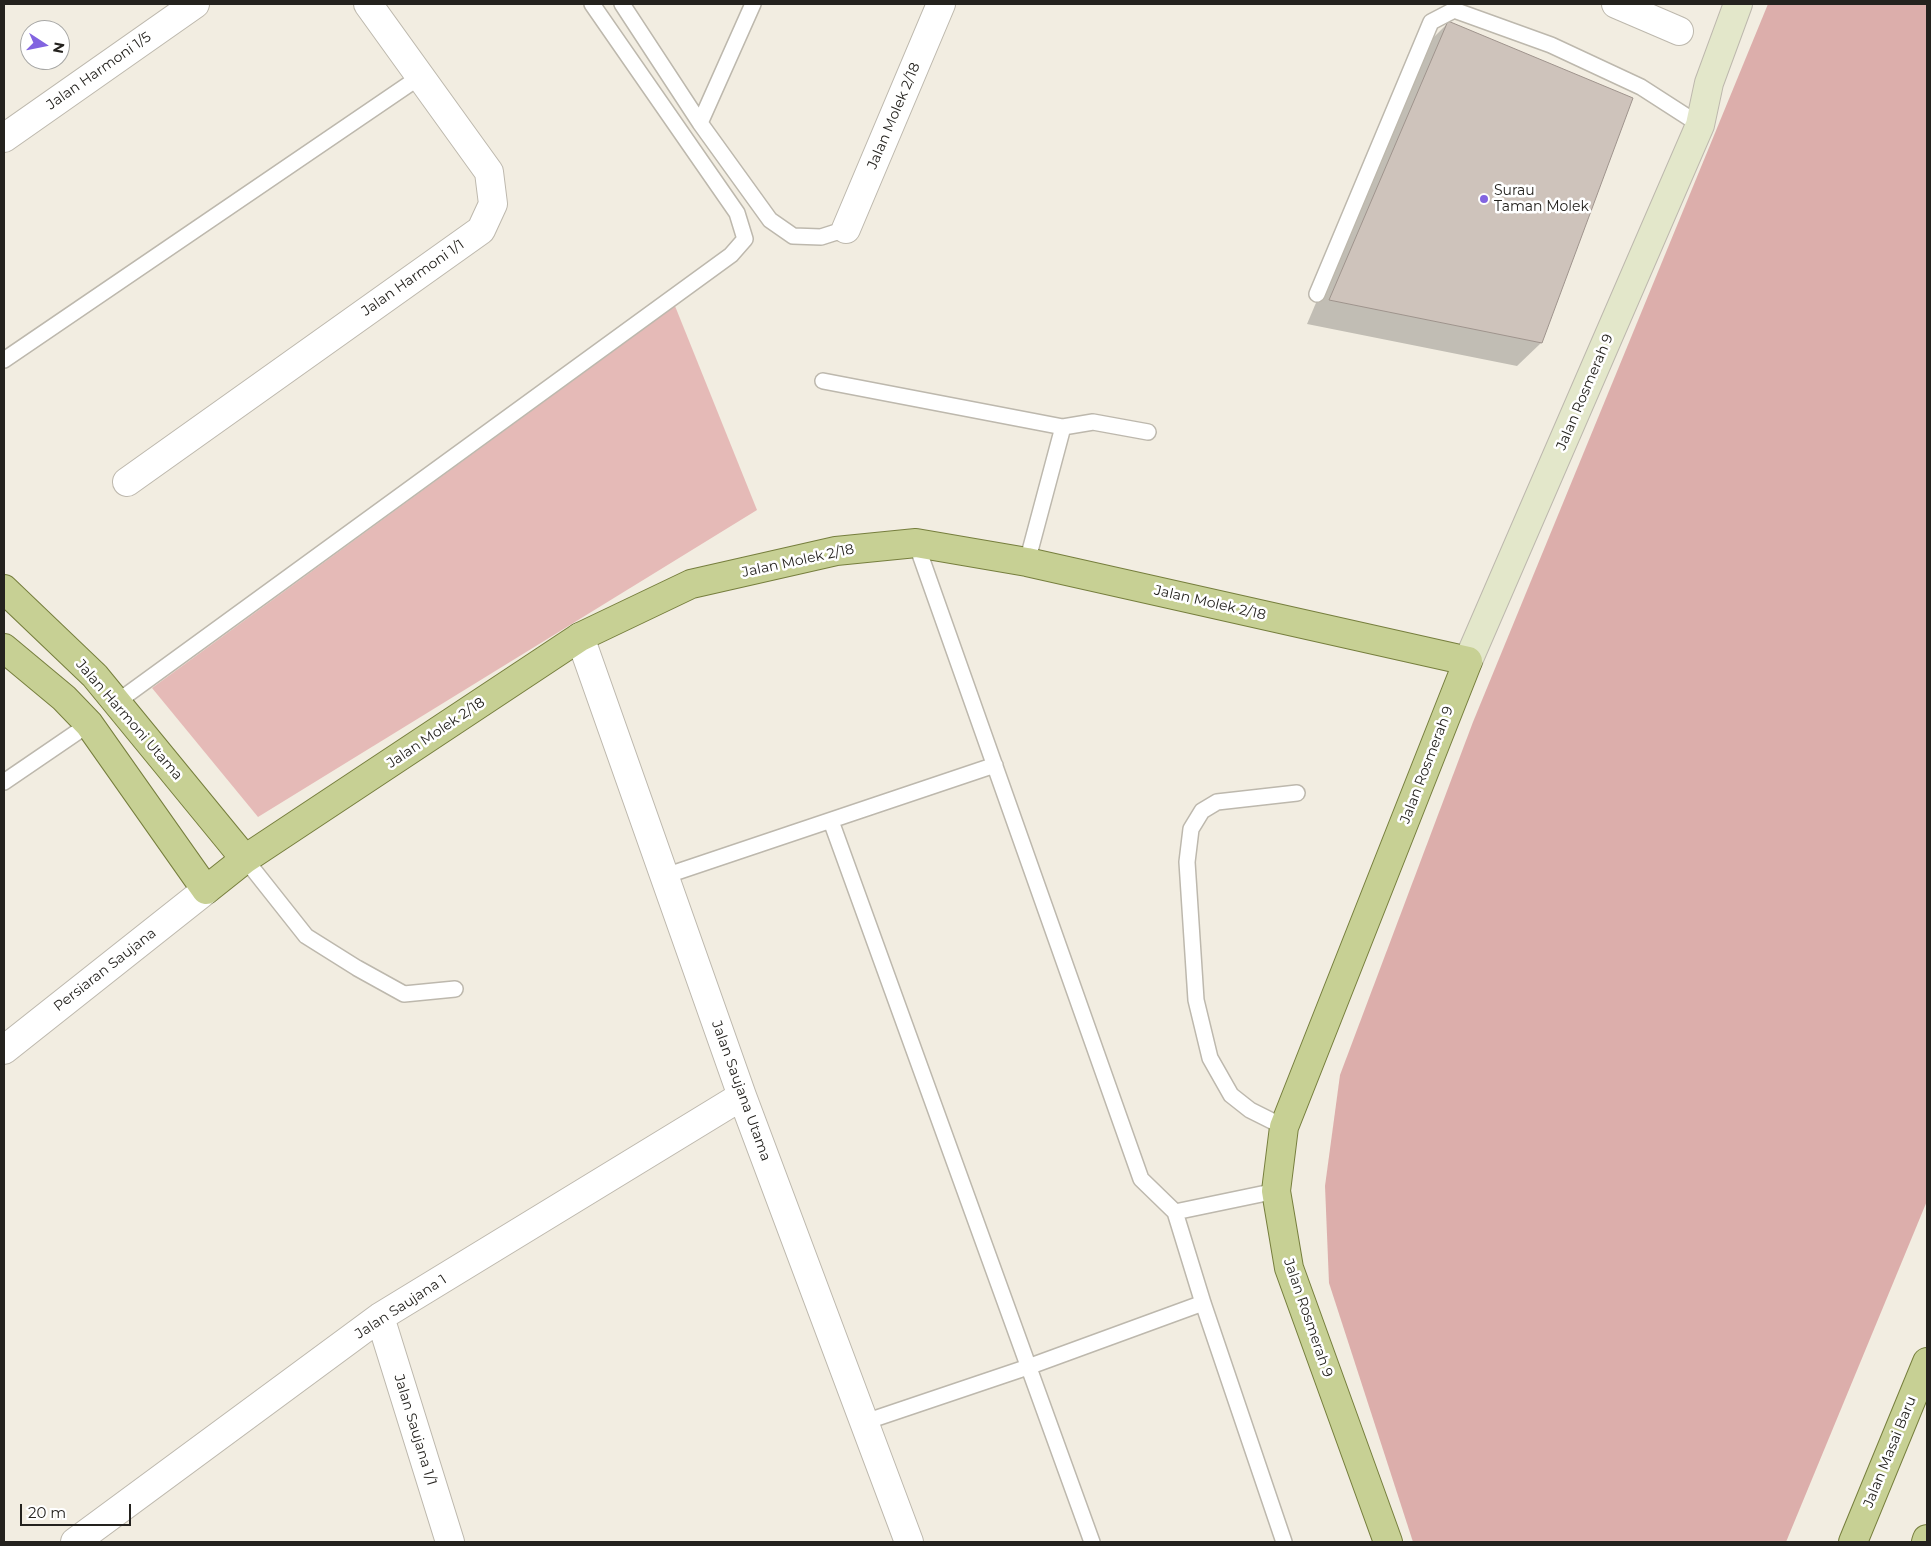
<!DOCTYPE html>
<style>
body{margin:0}
#map{position:relative;width:1931px;height:1546px;overflow:hidden;background:#f2ede1;font-family:Montserrat,sans-serif}
canvas{display:block}
.frame{position:absolute;inset:0;border:5px solid #24221e;pointer-events:none}
.north{position:absolute;left:20px;top:20px;width:50px;height:50px;box-sizing:border-box;background:#fff;border:1px solid #a7a7a5;border-radius:50%;rotate:101deg;font-size:14px;font-weight:700;line-height:20px;text-align:center;color:#24221e}
.north::after{content:'';display:block;margin:auto;width:18px;height:22px;background:#8264e0;clip-path:polygon(50% 0,100% 100%,50% 72%,0 100%)}
.scale{position:absolute;left:20px;top:1504px;width:111px;height:22px;box-sizing:border-box;border:2px solid #24221e;border-top:0;padding-left:6px;font-size:15px;line-height:18px;white-space:nowrap;color:#24221e;-webkit-text-stroke:4px #fff;paint-order:stroke}
</style>
<div id="map">
<canvas width="1931" height="1546"></canvas>
<div class="frame"></div>
<div class="north">N</div>
<div class="scale">20 m</div>
</div>
<script>
const g = document.querySelector('canvas').getContext('2d');
g.lineJoin = 'round';
function fill(path, color) { g.fillStyle = color; g.fill(path, 'evenodd'); }
const poly = rows => new Path2D(rows.map(r => 'M' + r).join(''));
function stroke(path, color, width, dash) { g.strokeStyle = color; g.lineWidth = width; g.lineCap = dash ? 'butt' : 'round'; g.setLineDash(dash || []); g.stroke(path); }
function drawText(font, color, halo, rows, align = 'center') {
  g.font = font + ' Montserrat,sans-serif'; g.lineWidth = 5; g.setLineDash([]); g.textBaseline = 'middle'; g.strokeStyle = halo; g.fillStyle = color; for (const [text, x, y, turn = 0] of rows) {
    g.save(); g.translate(x, y); g.rotate((+turn || 0) * Math.PI / 180); g.textAlign = isNaN(turn) ? turn : align; if (halo) g.strokeText(text, 0, 0); g.fillText(text, 0, 0); g.restore();
  }
}
const green = poly([
 [675,306,757,510,258,817,152,688]
]);
const forest = poly([
 [1768,4,1927,4,1927,1201,1786,1542,1413,1542,1329,1283,1325,1186,1340,1075,1473,722]
]);
const shadow = poly([
 [1449,22,1541,343,1517,366,1307,324,1425,46]
]);
const building = poly([
 [1448,21,1633,98,1542,343,1329,300,1448,21]
]);
const lane = poly([
 [622,4,700,123,770,220,793,236,821,237,846,229],
 [700,123,753,4],
 [1317,294,1431,22,1454,10,1551,45,1641,87,1700,125],
 [4,360,421,76],
 [823,381,1063,427],
 [916,543,1141,1179,1175,1212,1276,1191],
 [1027,562,1063,427,1093,422,1148,432],
 [117,702,731,255,745,239,737,213,592,4],
 [4,782,89,724],
 [831,821,1092,1542],
 [245,859,306,936,357,968,404,994,455,989],
 [665,876,995,765],
 [1284,1127,1250,1110,1231,1095,1210,1058,1196,1000,1187,862,1191,829,1202,811,1217,802,1297,793],
 [1175,1212,1203,1303,1284,1542],
 [862,1423,1028,1367,1203,1303]
]);
const street = poly([
 [1616,4,1679,31],
 [4,138,195,4],
 [846,229,941,4],
 [127,482,481,230,493,204,489,172,368,4],
 [580,637,742,1096,909,1542],
 [4,1050,206,890],
 [380,1317,450,1542],
 [75,1542,380,1317,742,1096]
]);
const secondary = poly([
 [1468,661,1700,125,1709,83,1738,4]
]);
const primary = poly([
 [4,589,95,676,245,859],
 [4,648,64,698,89,724,206,890,245,859,580,637,691,584,836,551,916,543,1027,562,1468,661,1284,1127,1276,1191,1289,1268,1388,1542],
 [1853,1542,1927,1362],
 [1926,1542,1927,1539]
]);
const markers = [
 [1484,199,5,"#8264e0"]
];
const streetNames = [
 ["Jalan Harmoni 1/5",99,71,-35],
 ["Jalan Molek 2/18",894,116,-67],
 ["Jalan Harmoni 1/1",413,278,-35],
 ["Jalan Rosmerah 9",1585,392,-67],
 ["Jalan Molek 2/18",798,561,-12],
 ["Jalan Molek 2/18",1210,603,13],
 ["Jalan Harmoni Utama",129,720,49],
 ["Jalan Molek 2/18",436,733,-34],
 ["Jalan Rosmerah 9",1427,765,-69],
 ["Persiaran Saujana",105,970,-38],
 ["Jalan Saujana Utama",741,1091,70],
 ["Jalan Saujana 1",401,1307,-33],
 ["Jalan Rosmerah 9",1308,1318,71],
 ["Jalan Saujana 1/1",415,1430,73],
 ["Jalan Masai Baru",1890,1452,-68]
];
const poiNames = [
 ["Surau",1494,191],
 ["Taman Molek",1494,207]
];
fill(green, '#e5bab7');
fill(forest, '#dcaeab');
fill(shadow, '#0003');
fill(building, '#cec3bb');
stroke(building, '#9e938c', 1);
stroke(lane, '#bdb8ad', 18);
stroke(street, '#bdb8ad', 30);
stroke(secondary, '#bdb8ad', 30);
stroke(primary, '#767e3d', 30);
stroke(lane, '#fff', 15);
stroke(street, '#fff', 28);
stroke(secondary, '#e3e7ca', 28);
stroke(primary, '#c7d094', 28);
for (const [x, y, r, color] of markers) { const dot = new Path2D(); dot.arc(x, y, r, 0, 2 * Math.PI); g.fillStyle = color; g.fill(dot); stroke(dot, '#fff', 2); }
drawText('14px', '#24221e', '#fff', streetNames);
drawText('14px', '#24221e', '#fff', poiNames, 'left');
</script>
